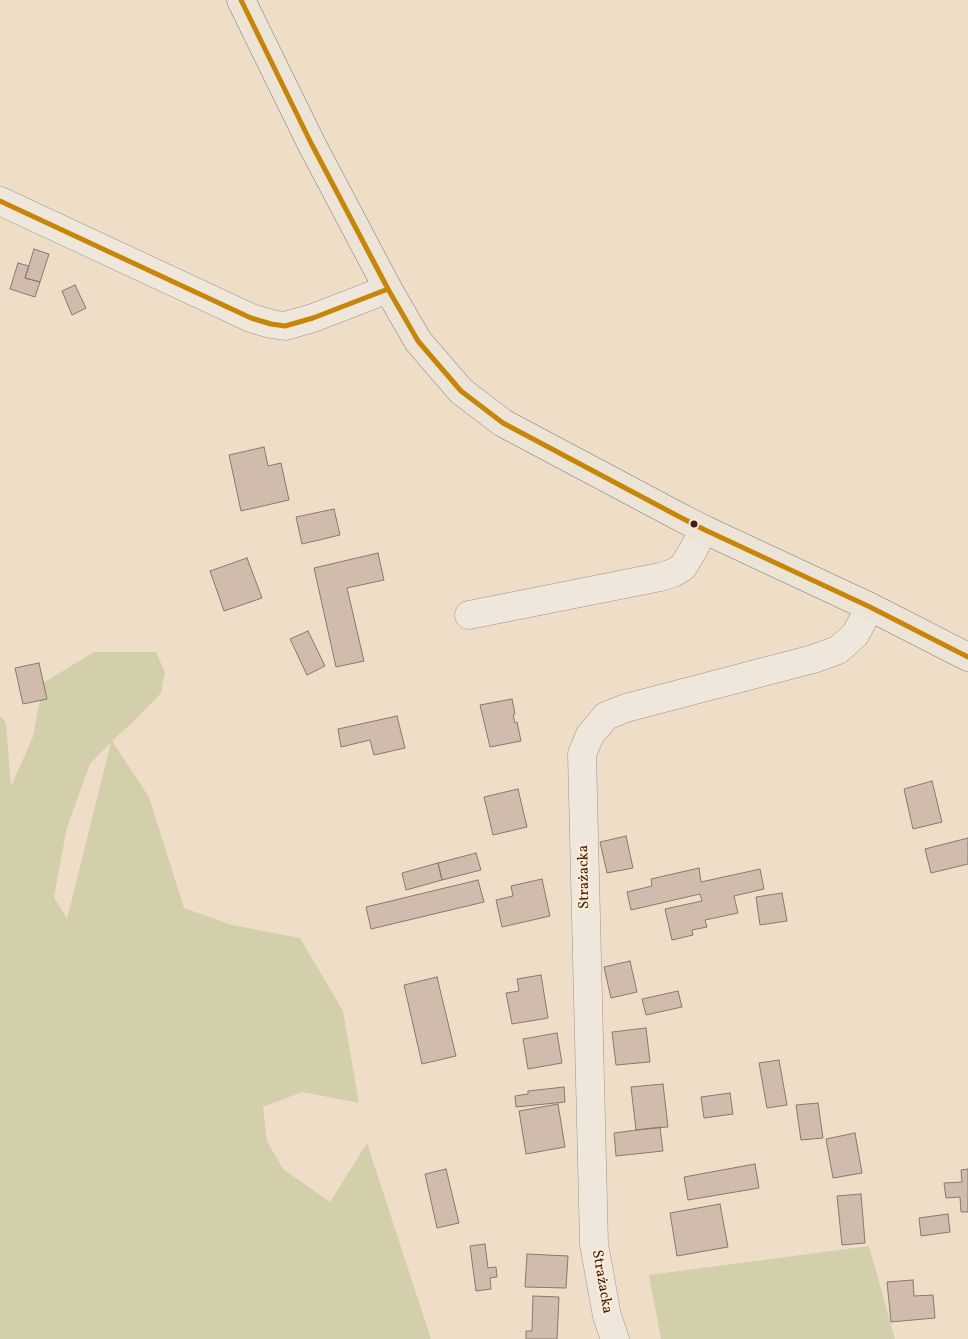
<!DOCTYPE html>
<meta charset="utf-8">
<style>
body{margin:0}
canvas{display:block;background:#eedec8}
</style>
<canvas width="968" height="1339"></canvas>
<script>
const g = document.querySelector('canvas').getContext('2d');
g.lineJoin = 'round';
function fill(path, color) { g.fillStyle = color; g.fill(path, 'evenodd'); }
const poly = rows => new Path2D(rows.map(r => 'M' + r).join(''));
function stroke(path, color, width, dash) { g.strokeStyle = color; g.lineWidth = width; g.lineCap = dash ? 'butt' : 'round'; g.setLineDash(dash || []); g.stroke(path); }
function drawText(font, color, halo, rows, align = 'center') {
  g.font = font + ' Vollkorn,serif'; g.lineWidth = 4; g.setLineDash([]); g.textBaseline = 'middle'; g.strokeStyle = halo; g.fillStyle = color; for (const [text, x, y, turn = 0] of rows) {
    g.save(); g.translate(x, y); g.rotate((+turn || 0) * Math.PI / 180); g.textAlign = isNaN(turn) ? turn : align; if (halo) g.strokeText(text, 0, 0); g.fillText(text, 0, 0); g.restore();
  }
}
const green = poly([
 [94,652,156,652,165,672,161,693,133,722,112,741,149,797,184,908,232,925,300,938,343,1011,359,1103,302,1092,263,1107,267,1141,283,1169,330,1202,367,1143,431,1339,0,1339,0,716,6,723,11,786,33,737,43,683],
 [111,742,67,919,54,897,67,827,90,764],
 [869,1246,895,1339,661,1339,649,1275]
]);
const building = poly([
 [34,249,49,254,40,282,25,278,34,249],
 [18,263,29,266,25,278,40,282,35,297,10,289,18,263],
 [75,285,86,308,72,315,62,291,75,285],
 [264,447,268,466,281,463,289,500,241,511,229,455,264,447],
 [334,509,340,535,302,544,296,517,334,509],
 [378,553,384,580,347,588,364,661,336,667,314,568,378,553],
 [247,558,262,598,224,611,210,571,247,558],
 [308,631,325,666,307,675,290,639,308,631],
 [39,663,47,699,23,704,15,668,39,663],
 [512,699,515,714,513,715,515,723,517,722,521,741,490,747,480,705,512,699],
 [397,716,405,748,374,755,370,740,341,747,338,729,397,716],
 [932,781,942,822,913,829,904,789,932,781],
 [518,789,527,827,493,835,484,797,518,789],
 [626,836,633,868,607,873,600,842,626,836],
 [968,838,968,864,931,873,925,849,968,838],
 [476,853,481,870,442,880,438,863,476,853],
 [438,863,442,880,406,890,402,873,438,863],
 [699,868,701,882,760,869,764,889,734,896,738,913,705,920,707,927,692,930,693,935,672,940,665,909,702,901,700,894,631,910,627,892,652,886,651,879,699,868],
 [542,879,550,916,502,927,496,900,513,896,511,886,542,879],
 [478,880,484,902,371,929,366,907,478,880],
 [782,893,787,921,760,925,756,897,782,893],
 [630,961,637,992,611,998,604,967,630,961],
 [541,975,548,1018,512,1024,506,993,519,991,517,979,541,975],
 [437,977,456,1056,422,1064,404,985,437,977],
 [678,991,682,1007,646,1015,642,999,678,991],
 [646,1028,650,1062,616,1065,612,1032,646,1028],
 [557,1033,562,1063,528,1069,523,1039,557,1033],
 [779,1060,787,1105,767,1108,759,1063,779,1060],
 [663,1084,668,1127,636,1130,631,1087,663,1084],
 [564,1087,565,1102,516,1107,515,1096,528,1094,528,1091,564,1087],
 [730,1093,733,1114,704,1118,701,1097,730,1093],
 [818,1103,823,1138,801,1140,796,1105,818,1103],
 [558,1104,565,1147,526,1154,519,1111,558,1104],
 [660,1127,663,1151,616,1156,614,1133,660,1127],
 [855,1133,862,1173,833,1178,826,1139,855,1133],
 [755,1164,759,1188,688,1200,684,1177,755,1164],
 [446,1169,459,1223,437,1228,425,1174,446,1169],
 [968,1169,968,1212,961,1212,960,1197,946,1198,944,1183,962,1182,961,1170,968,1169],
 [861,1194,865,1243,842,1245,837,1196,861,1194],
 [720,1204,728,1247,677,1256,670,1213,720,1204],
 [948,1214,950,1232,921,1236,919,1218,948,1214],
 [485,1244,488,1268,496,1267,497,1277,490,1278,491,1289,476,1291,470,1246,485,1244],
 [527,1254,568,1256,566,1288,525,1287,527,1254],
 [913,1280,914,1296,933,1295,935,1318,891,1322,887,1282,913,1280],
 [533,1296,559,1297,557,1339,526,1339,526,1331,532,1331,533,1296]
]);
const minor = poly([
 [0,201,251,318,271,324,285,326,313,318,388,289],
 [469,615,660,577,673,573,683,567,695,547,703,529],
 [615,1339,607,1316,594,1244,582,754,590,735,606,716,626,708,813,659,838,650,855,635,870,607]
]);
const major = poly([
 [241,0,311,143,388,289,418,341,461,391,503,423,676,515,703,529,870,607,968,657]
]);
const bus1 = poly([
 [241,0,311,143,388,289,418,341,461,391,503,423,676,515,703,529,870,607,968,657],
 [0,201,251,318,271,324,285,326,313,318,388,289]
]);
const markers = [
 [694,524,4.5,"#3c241a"]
];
const streetNames = [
 ["Strażacka",585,877,-91],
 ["Strażacka",601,1282,80]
];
fill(green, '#d3cfaa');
fill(building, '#d0bbac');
stroke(building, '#867a6e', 1);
stroke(minor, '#9f9386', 29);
stroke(major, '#867a6e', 29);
stroke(minor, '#f0e7dc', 28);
stroke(major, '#ece4d7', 28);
stroke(bus1, '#c88606', 5);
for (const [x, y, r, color] of markers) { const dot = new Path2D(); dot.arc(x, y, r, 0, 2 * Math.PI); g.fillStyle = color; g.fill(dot); stroke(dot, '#feecd2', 2); }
drawText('15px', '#3c241a', '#feecd2', streetNames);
</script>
